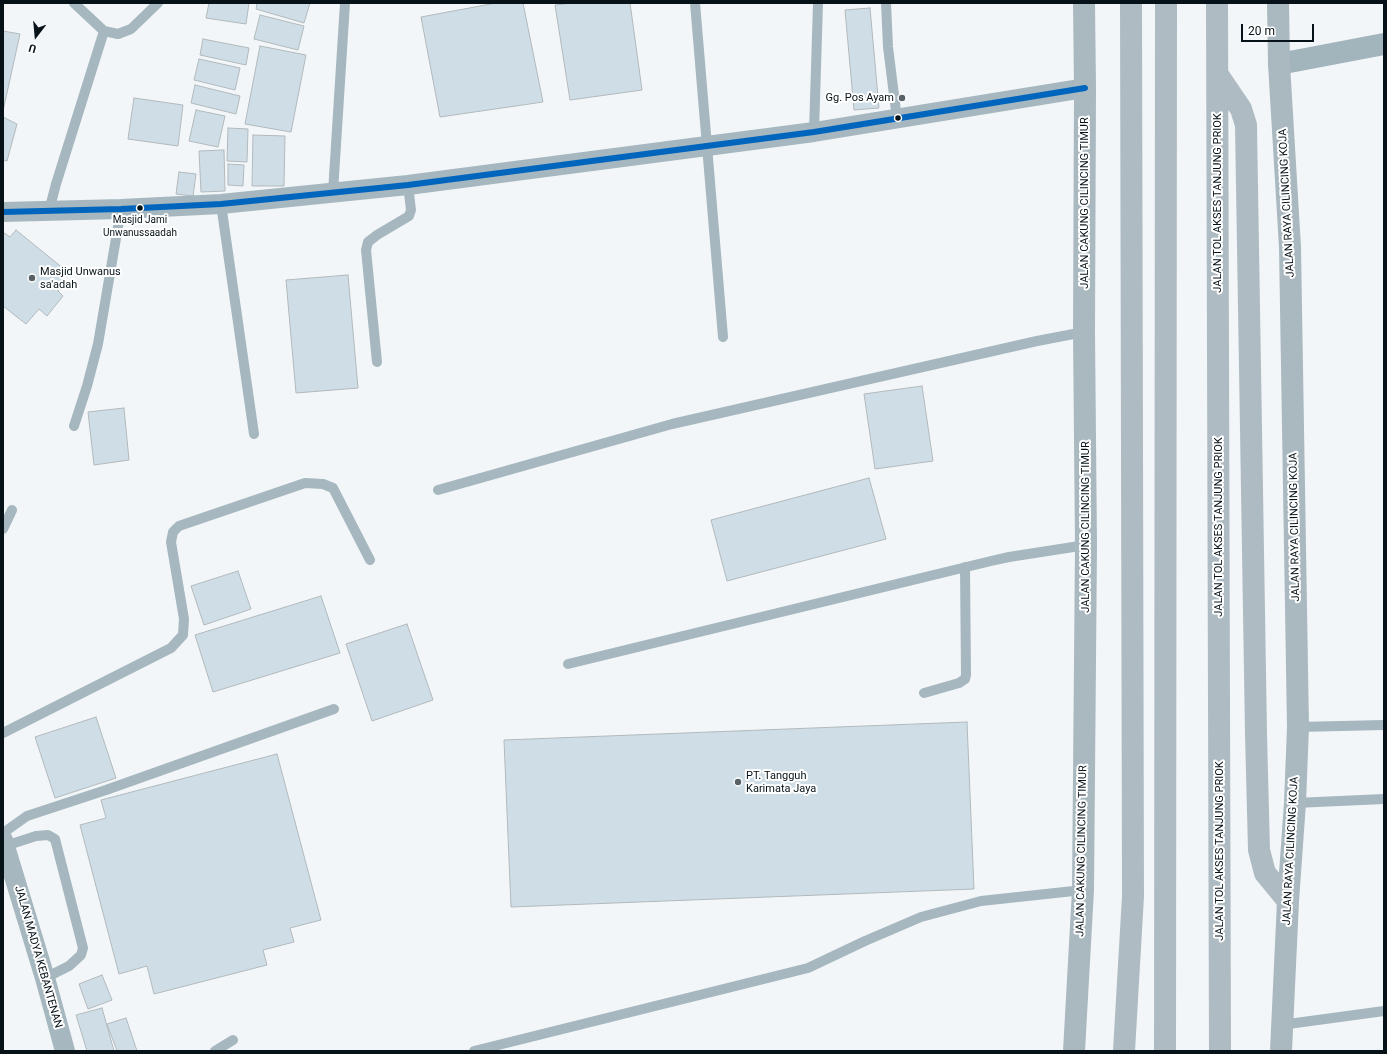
<!DOCTYPE html>
<style>
body{margin:0}
#map{position:relative;width:1387px;height:1054px;overflow:hidden;background:#f3f6f8;font-family:Roboto,sans-serif}
canvas{display:block}
.frame{position:absolute;inset:0;border:4px solid #061218;pointer-events:none}
.north{position:absolute;left:16px;top:16px;width:40px;height:40px;-webkit-text-stroke:3px #fff;paint-order:stroke;rotate:196deg;font-size:11px;font-weight:700;line-height:16px;text-align:center;color:#061218}
.north::after{content:'';display:block;margin:auto;width:14px;height:18px;background:#061218;clip-path:polygon(50% 0,100% 100%,50% 72%,0 100%)}
.scale{position:absolute;left:1241px;top:24px;width:73px;height:18px;box-sizing:border-box;border:2px solid #061218;border-top:0;padding-left:5px;font-size:12px;line-height:14px;white-space:nowrap;color:#061218;-webkit-text-stroke:3px #fff;paint-order:stroke}
</style>
<div id="map">
<canvas width="1387" height="1054"></canvas>
<div class="frame"></div>
<div class="north">U</div>
<div class="scale">20 m</div>
</div>
<script>
const g = document.querySelector('canvas').getContext('2d');
g.lineJoin = 'round';
function fill(path, color) { g.fillStyle = color; g.fill(path, 'evenodd'); }
const poly = rows => new Path2D(rows.map(r => 'M' + r).join(''));
function stroke(path, color, width, dash) { g.strokeStyle = color; g.lineWidth = width; g.lineCap = dash ? 'butt' : 'round'; g.setLineDash(dash || []); g.stroke(path); }
function drawText(font, color, halo, rows, align = 'center') {
  g.font = font + ' Roboto,sans-serif'; g.lineWidth = 4; g.setLineDash([]); g.textBaseline = 'middle'; g.strokeStyle = halo; g.fillStyle = color; for (const [text, x, y, turn = 0] of rows) {
    g.save(); g.translate(x, y); g.rotate((+turn || 0) * Math.PI / 180); g.textAlign = isNaN(turn) ? turn : align; if (halo) g.strokeText(text, 0, 0); g.fillText(text, 0, 0); g.restore();
  }
}
const building = poly([
 [209,3,249,3,246,24,206,18,209,3],
 [257,3,310,3,304,23,256,9,257,3],
 [496,3,523,3,543,102,440,117,421,17,496,3],
 [574,3,630,3,642,90,570,100,555,5,574,3],
 [870,8,879,108,854,110,845,10,870,8],
 [260,15,304,26,298,50,254,39,260,15],
 [3,31,20,34,3,111,3,31],
 [203,39,249,48,246,65,200,55,203,39],
 [260,46,306,55,291,132,245,124,260,46],
 [199,59,240,68,235,90,194,80,199,59],
 [195,85,240,96,236,114,191,103,195,85],
 [134,98,183,105,178,146,128,139,134,98],
 [196,110,225,116,218,147,189,141,196,110],
 [3,117,17,124,7,161,3,160,3,117],
 [228,128,248,129,247,162,227,161,228,128],
 [253,135,285,136,284,186,252,186,253,135],
 [224,150,225,191,201,192,199,151,224,150],
 [228,164,244,165,243,186,228,185,228,164],
 [179,172,196,174,193,196,176,194,179,172],
 [16,230,64,269,58,276,65,281,58,291,63,296,47,316,39,309,26,324,3,306,3,232,10,237,16,230],
 [348,275,358,388,296,393,286,280,348,275],
 [922,386,933,461,875,469,864,394,922,386],
 [124,408,129,460,94,465,88,412,124,408],
 [869,478,886,539,727,581,711,520,869,478],
 [238,571,251,609,204,625,191,586,238,571],
 [321,596,340,653,213,692,195,635,321,596],
 [407,624,433,700,372,721,346,644,407,624],
 [96,717,116,778,55,798,35,737,96,717],
 [967,722,974,889,511,907,504,740,967,722],
 [277,754,321,920,290,928,294,942,263,950,267,965,154,994,147,966,119,974,80,825,106,818,101,800,277,754],
 [102,975,112,1000,88,1009,79,984,102,975],
 [102,1008,114,1051,87,1051,76,1015,102,1008],
 [126,1018,137,1051,117,1051,107,1024,126,1018]
]);
const service = poly([
 [695,3,723,337],
 [886,3,888,47,897,119],
 [104,31,118,34,131,29,158,3],
 [814,132,818,3],
 [333,192,345,3],
 [221,204,254,434],
 [49,211,56,184,104,31,74,3],
 [377,362,366,250,368,242,377,235,409,216,411,210,408,185],
 [74,426,87,386,98,344,121,209],
 [438,490,672,424,1037,341,1084,332],
 [3,529,12,510],
 [568,664,991,561,1009,557,1086,545],
 [924,693,959,683,965,679,966,675,965,567],
 [1298,727,1384,725],
 [3,733,171,648,183,635,184,619,171,542,173,532,179,526,305,483,323,484,333,488,370,560],
 [1295,803,1384,799],
 [3,833,27,816,106,790,334,709],
 [5,846,36,836,48,835,55,839,83,948,81,955,69,966,45,978],
 [1281,1025,1384,1011],
 [215,1051,233,1040],
 [474,1051,808,968,865,941,921,917,981,901,1083,890]
]);
const minor = poly([
 [3,212,121,209,221,204,408,185,814,132,1085,88],
 [3,840,45,978,65,1051]
]);
const secondary = poly([
 [1279,64,1384,44]
]);
const trunk = poly([
 [1278,3,1279,64,1290,247,1298,727,1295,803,1288,901,1281,1051],
 [1074,1051,1083,890,1086,545,1084,332,1085,88,1084,3]
]);
const motorway = poly([
 [1217,3,1220,1051],
 [1218,75,1241,109,1246,125,1256,734,1259,850,1265,873,1288,901],
 [1124,1051,1133,896,1131,3],
 [1165,1051,1166,3]
]);
const bus1 = poly([
 [3,212,121,209,221,204,408,185,814,132,1085,88]
]);
const markers = [
 [902,98,4,"#596266"],
 [898,118,3.5,"#061218"],
 [140,208,3.5,"#061218"],
 [32,278,4,"#596266"],
 [738,782,4,"#596266"]
];
const busNames = [
 ["Masjid Jami",140,220],
 ["Unwanussaadah",140,233]
];
const poiNames = [
 ["Gg. Pos Ayam",894,98,"right"],
 ["Masjid Unwanus",40,272],
 ["sa'adah",40,285],
 ["PT. Tangguh",746,776],
 ["Karimata Jaya",746,789]
];
const streetNames = [
 ["JALAN CAKUNG CILINCING TIMUR",1085,203,-90],
 ["JALAN TOL AKSES TANJUNG PRIOK",1218,203,-90],
 ["JALAN RAYA CILINCING KOJA",1287,203,-93],
 ["JALAN CAKUNG CILINCING TIMUR",1086,527,-90],
 ["JALAN TOL AKSES TANJUNG PRIOK",1219,527,-90],
 ["JALAN RAYA CILINCING KOJA",1295,527,-91],
 ["JALAN CAKUNG CILINCING TIMUR",1082,851,-89],
 ["JALAN TOL AKSES TANJUNG PRIOK",1220,851,-90],
 ["JALAN RAYA CILINCING KOJA",1291,851,-87],
 ["JALAN MADYA KEBANTENAN",38,957,74]
];
fill(building, '#cfdee6');
stroke(building, '#b1b9bd', 1);
stroke(service, '#a6b7bf', 10);
stroke(minor, '#a6b7bf', 20);
stroke(secondary, '#a3b5bc', 22);
stroke(trunk, '#aab8c0', 22);
stroke(motorway, '#afbbc2', 22);
stroke(bus1, '#0065bd', 6);
for (const [x, y, r, color] of markers) { const dot = new Path2D(); dot.arc(x, y, r, 0, 2 * Math.PI); g.fillStyle = color; g.fill(dot); stroke(dot, '#fff', 1.5); }
drawText('10px', '#061218', '#fff', busNames);
drawText('11px', '#061218', '#fff', poiNames, 'left');
drawText('11px', '#061218', '#fff', streetNames);
</script>
